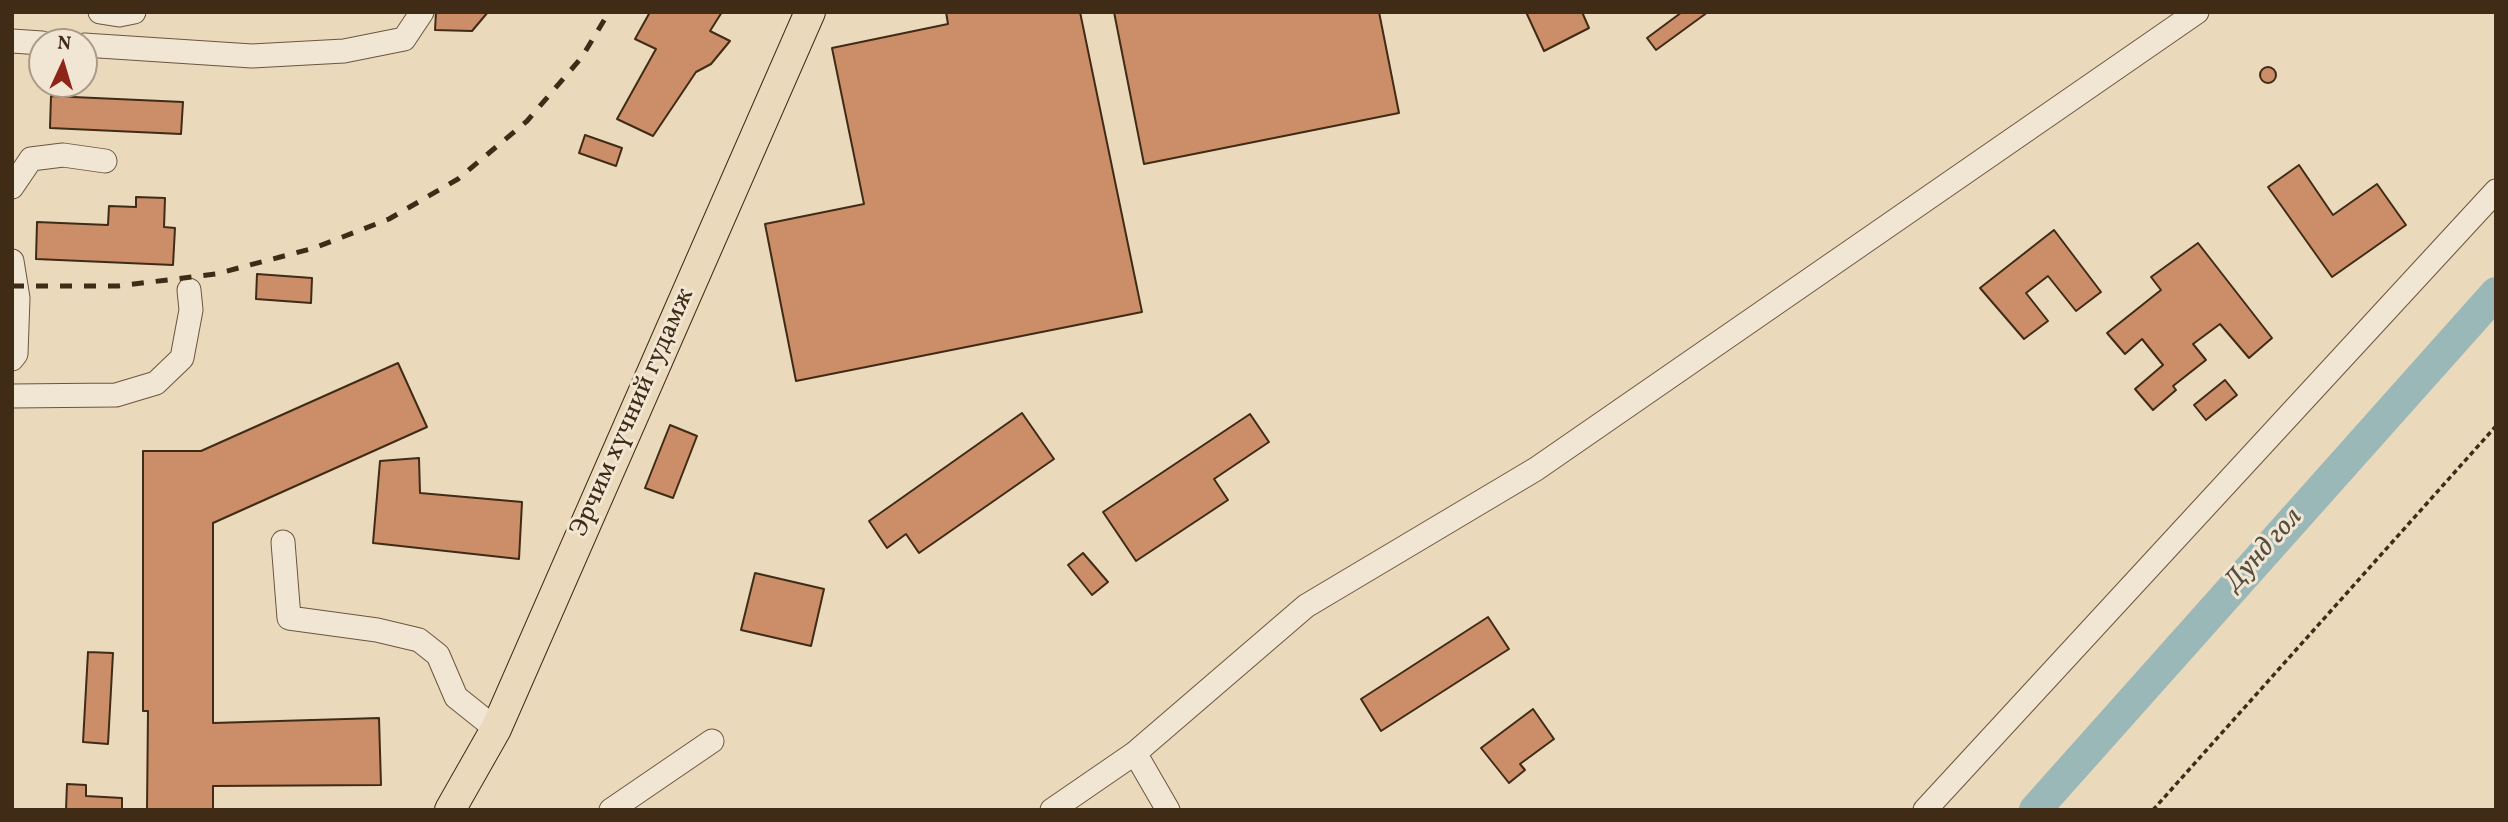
<!DOCTYPE html>
<meta charset="utf-8">
<style>
body{margin:0}
#map{position:relative;width:2508px;height:822px;overflow:hidden;background:#ead9bb;font-family:Vollkorn,serif}
canvas{display:block}
.frame{position:absolute;inset:0;border:14px solid #3f2b16;pointer-events:none}
.north{position:absolute;left:28px;top:28px;width:70px;height:70px;box-sizing:border-box;background:#f1e6d3;border:2px solid #aa9b87;border-radius:50%;rotate:4deg;font-size:19px;font-weight:700;line-height:28px;text-align:center;color:#3f2b16}
.north::after{content:'';display:block;margin:auto;width:24px;height:32px;background:#8f2418;clip-path:polygon(50% 0,100% 100%,50% 72%,0 100%)}
</style>
<div id="map">
<canvas width="2508" height="822"></canvas>
<div class="frame"></div>
<div class="north">N</div>
</div>
<script>
const g = document.querySelector('canvas').getContext('2d');
g.lineJoin = 'round';
const poly = rows => new Path2D(rows.map(r => 'M' + r).join(''));
function stroke(path, color, width, dash) { g.strokeStyle = color; g.lineWidth = width; g.lineCap = dash ? 'butt' : 'round'; g.setLineDash(dash || []); g.stroke(path); }
function fill(path, color) { g.fillStyle = color; g.fill(path, 'evenodd'); }
function drawText(font, color, halo, rows, align = 'center') {
  g.font = font + ' Vollkorn,serif'; g.lineWidth = 6; g.setLineDash([]); g.textBaseline = 'middle'; g.strokeStyle = halo; g.fillStyle = color; for (const [text, x, y, turn = 0] of rows) {
    g.save(); g.translate(x, y); g.rotate((+turn || 0) * Math.PI / 180); g.textAlign = isNaN(turn) ? turn : align; if (halo) g.strokeText(text, 0, 0); g.fillText(text, 0, 0); g.restore();
  }
}
const river = poly([
 [2035,810,2496,293]
]);
const building = poly([
 [436,12,488,12,472,31,435,30,436,12],
 [650,12,722,12,710,31,730,41,711,64,696,72,653,136,617,119,656,49,635,39,650,12],
 [946,12,1080,12,1142,312,796,381,765,224,864,204,832,48,948,24,946,12],
 [1114,12,1379,12,1399,113,1144,164,1114,12],
 [1526,12,1582,12,1589,28,1544,51,1526,12],
 [1682,12,1708,12,1656,50,1647,38,1682,12],
 '2260 75a8 8 0 1 1 16 0a8 8 0 1 1-16 0Z',
 [51,96,183,102,181,134,50,128,51,96],
 [585,135,622,148,616,166,579,153,585,135],
 [2299,165,2333,215,2377,184,2406,225,2332,277,2268,187,2299,165],
 [136,197,165,198,164,227,175,228,173,265,36,259,37,222,108,225,109,206,136,207,136,197],
 [2054,230,2101,292,2076,311,2048,276,2026,293,2048,321,2024,339,1980,288,2054,230],
 [2198,243,2272,338,2249,358,2220,324,2193,344,2206,360,2173,386,2176,390,2153,410,2135,389,2163,365,2142,339,2125,354,2107,333,2161,290,2151,277,2198,243],
 [257,274,312,278,311,303,256,299,257,274],
 [398,363,427,427,213,523,213,723,379,718,381,785,213,786,213,810,147,810,148,711,143,711,143,451,201,451,398,363],
 [2225,380,2237,395,2206,420,2194,405,2225,380],
 [1022,413,1054,459,919,553,906,534,887,548,869,521,1022,413],
 [1250,414,1269,442,1214,479,1228,500,1136,561,1103,512,1250,414],
 [670,425,697,436,673,498,645,488,670,425],
 [419,458,420,493,522,502,519,559,373,543,380,461,419,458],
 [1083,553,1108,582,1092,595,1068,565,1083,553],
 [755,573,824,589,811,646,741,630,755,573],
 [1488,617,1509,649,1381,731,1361,699,1488,617],
 [88,652,113,653,108,744,83,742,88,652],
 [1533,709,1554,739,1520,764,1525,770,1509,783,1481,748,1533,709],
 [67,784,86,785,86,796,122,798,122,810,66,810,67,784]
]);
const path = poly([
 [2153,810,2496,426]
]);
const minor = poly([
 [100,12,119,15,134,12],
 [12,41,42,43],
 [84,45,252,56,344,51,404,39,422,12],
 [12,187,31,159,63,155,105,161],
 [12,261,18,298,16,354,12,359],
 [12,396,116,395,156,383,182,358,191,310,189,290],
 [283,542,289,618,377,630,419,640,438,655,456,697,496,729],
 [1135,753,1168,810],
 [611,810,712,741],
 [1052,810,1135,753,1306,606,1536,469,2197,12],
 [1925,810,2496,191]
]);
const major = poly([
 [450,810,496,729,810,12]
]);
const rail = poly([
 [12,286,118,286,216,274,314,248,389,219,458,179,527,121,582,57,609,12]
]);
const streetNames = [
 ["Эрчим хүчний гудамж",634,413,-66]
];
const waterNames = [
 ["Дунд гол",2265,551,-48]
];
stroke(river, '#9bb8b9', 32);
fill(building, '#cb8e69');
stroke(building, '#3f2b16', 2);
stroke(minor, '#6a563f', 25);
stroke(major, '#3f2b16', 32);
stroke(path, '#3f2b16', 3.5, [5, 3.5]);
stroke(minor, '#f1e6d3', 23);
stroke(major, '#ead9bb', 30);
stroke(rail, '#3f2b16', 5, [12, 12]);
drawText('26px', '#3f2b16', '#f1e6d3', streetNames);
drawText('italic 28px', '#564e3f', '#f1e6d3', waterNames);
</script>
